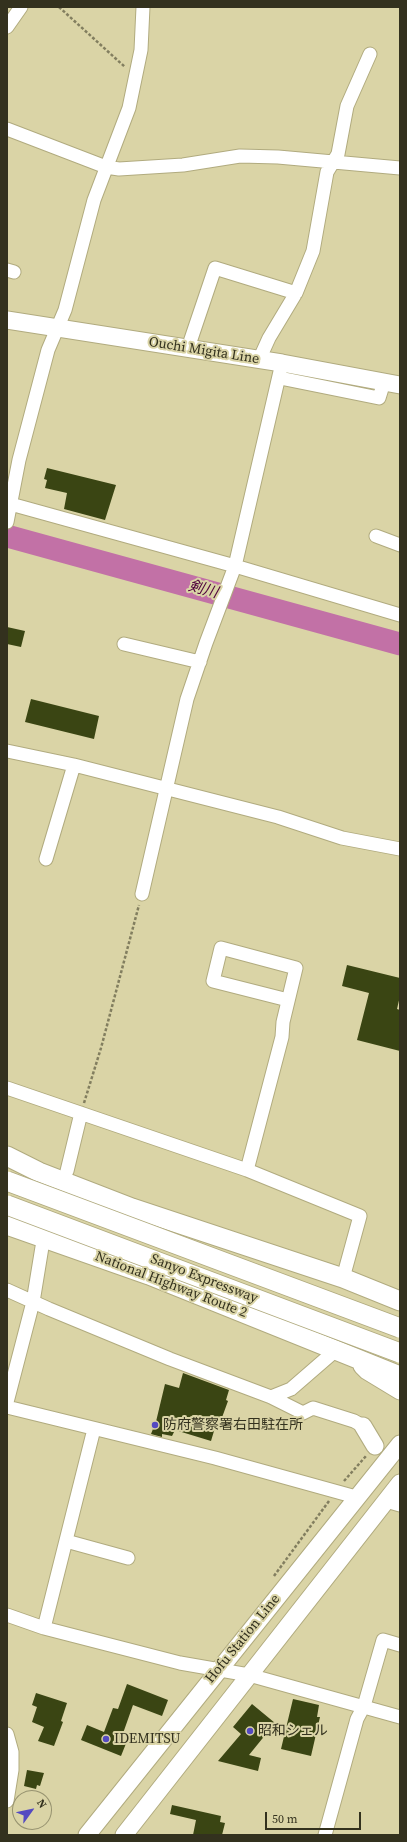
<!DOCTYPE html>
<meta charset="utf-8">
<style>
body{margin:0}
#map{position:relative;width:407px;height:1842px;overflow:hidden;background:#dad4a6;font-family:"Source Serif 4",serif}
canvas{display:block}
.frame{position:absolute;inset:0;border:8px solid #33311e;pointer-events:none}
.north{position:absolute;left:12px;top:1790px;width:40px;height:40px;box-sizing:border-box;background:#dad4a6;border:1px solid #979370;border-radius:50%;rotate:57deg;font-size:11px;font-weight:700;line-height:16px;text-align:center;color:#33311e}
.north::after{content:'';display:block;margin:auto;width:14px;height:18px;background:#544ac1;clip-path:polygon(50% 0,100% 100%,50% 72%,0 100%)}
.scale{position:absolute;left:265px;top:1812px;width:96px;height:18px;box-sizing:border-box;border:2px solid #33311e;border-top:0;padding-left:5px;font-size:12px;line-height:14px;white-space:nowrap;color:#33311e;-webkit-text-stroke:3px #dad4a6;paint-order:stroke}
</style>
<div id="map">
<canvas width="407" height="1842"></canvas>
<div class="frame"></div>
<div class="north">N</div>
<div class="scale">50 m</div>
</div>
<script>
const g = document.querySelector('canvas').getContext('2d');
g.lineJoin = 'round';
const poly = rows => new Path2D(rows.map(r => 'M' + r).join(''));
function stroke(path, color, width, dash) { g.strokeStyle = color; g.lineWidth = width; g.lineCap = dash ? 'butt' : 'round'; g.setLineDash(dash || []); g.stroke(path); }
function fill(path, color) { g.fillStyle = color; g.fill(path, 'evenodd'); }
function drawText(font, color, halo, rows, align = 'center') {
  g.font = font + ' "Source Serif 4","Noto Sans JP",serif'; g.lineWidth = 4; g.setLineDash([]); g.textBaseline = 'middle'; g.strokeStyle = halo; g.fillStyle = color; for (const [text, x, y, turn = 0] of rows) {
    g.save(); g.translate(x, y); g.rotate((+turn || 0) * Math.PI / 180); g.textAlign = isNaN(turn) ? turn : align; if (halo) g.strokeText(text, 0, 0); g.fillText(text, 0, 0); g.restore();
  }
}
const river = poly([
 [7,536,400,644]
]);
const building = poly([
 [47,468,116,485,105,520,64,509,67,493,45,488,47,480,44,479],
 [7,627,25,631,21,647,7,644],
 [31,699,99,716,94,739,25,722],
 [347,965,400,978,400,996,397,1009,400,1010,400,1051,357,1040,369,993,342,986],
 [183,1373,229,1390,226,1400,228,1401,220,1423,217,1421,211,1441,175,1430,172,1436,162,1434,162,1437,151,1434,153,1429,154,1430,165,1384,179,1388],
 [127,1684,168,1700,162,1716,133,1705,121,1739,127,1741,121,1756,81,1740,87,1725,104,1732,113,1708,118,1709],
 [36,1693,67,1703,61,1721,63,1722,54,1746,38,1741,44,1727,32,1722,37,1707,32,1705],
 [293,1699,319,1705,317,1717,320,1717,311,1756,281,1749],
 [252,1704,275,1723,249,1755,261,1758,258,1771,218,1761,241,1734,233,1727],
 [27,1770,44,1773,40,1786,37,1785,36,1789,24,1786],
 [172,1805,221,1816,220,1822,225,1823,222,1835,193,1835,196,1820,170,1814]
]);
const path = poly([
 [59,7,125,67],
 [84,1103,101,1048,139,905],
 [344,1481,366,1456],
 [274,1576,329,1501]
]);
const minor = poly([
 [7,27,21,7],
 [7,129,106,167,119,169,183,165,240,156,278,157,400,168],
 [7,270,14,272],
 [188,348,215,268,296,293],
 [259,360,269,338,296,293,313,251,327,172,338,154,347,106,370,54],
 [280,378,379,398,384,382],
 [7,503,235,566,400,615],
 [7,522,19,460,48,350,65,310,94,200,129,108,141,50,143,7],
 [376,536,400,545],
 [124,644,200,662],
 [7,751,74,765,278,817,342,838,400,849],
 [46,859,74,765],
 [142,894,187,699,206,643,235,566,282,363],
 [7,1088,247,1170,360,1216,343,1278],
 [247,1170,282,1037,283,1022,296,968,221,948,213,981,288,1000],
 [67,1171,81,1113],
 [7,1290,49,1309,170,1359,271,1397,303,1413,313,1408,354,1421,363,1426],
 [271,1397,291,1389,336,1350],
 [7,1402,33,1302,42,1247],
 [7,1407,215,1458,356,1497],
 [386,1501,400,1505],
 [66,1541,128,1558],
 [7,1615,44,1628,180,1663,249,1675,400,1717],
 [44,1628,94,1429],
 [7,1734,12,1752,12,1770,7,1801],
 [325,1835,357,1719,364,1706,383,1640,400,1645]
]);
const major = poly([
 [7,320,282,363,400,385],
 [362,1366,367,1371,400,1391],
 [363,1426,375,1446],
 [87,1835,400,1444],
 [124,1835,400,1483]
]);
const highway = poly([
 [7,1156,39,1172,132,1208,343,1278,400,1301],
 [7,1225,149,1275,400,1376]
]);
const highwayBridge = poly([
 [7,1181,400,1328],
 [7,1205,400,1353]
]);
const markers = [
 [155,1425,4,"#544ac1"],
 [250,1731,4,"#544ac1"],
 [106,1739,4,"#544ac1"]
];
const streetNames = [
 ["Ouchi Migita Line",204,351,9],
 ["Sanyo Expressway",204,1279,21],
 ["National Highway Route 2",171,1285,21],
 ["Hofu Station Line",243,1639,-51]
];
const poiNames = [
 ["防府警察署右田駐在所",163,1425],
 ["昭和シェル",258,1731],
 ["IDEMITSU",114,1739]
];
const waterNames = [
 ["剣川",203,590,15]
];
stroke(river, '#c271a6', 23);
fill(building, '#3a4513');
stroke(minor, '#b1ab7f', 15);
stroke(major, '#b1ab7f', 19);
stroke(highway, '#b1ab7f', 21);
stroke(path, '#827e5f', 2.5, [3, 2]);
stroke(minor, '#fff', 13);
stroke(major, '#fff', 17);
stroke(highway, '#fff', 19);
stroke(highwayBridge, '#b1ab7f', 21, []);
stroke(highwayBridge, '#fff', 19);
for (const [x, y, r, color] of markers) { const dot = new Path2D(); dot.arc(x, y, r, 0, 2 * Math.PI); g.fillStyle = color; g.fill(dot); stroke(dot, '#dad4a6', 1.5); }
drawText('14px', '#33311e', '#dad4a6', streetNames);
drawText('14px', '#33311e', '#dad4a6', poiNames, 'left');
drawText('italic 15px', '#4f013c', '#dad4a6', waterNames);
</script>
